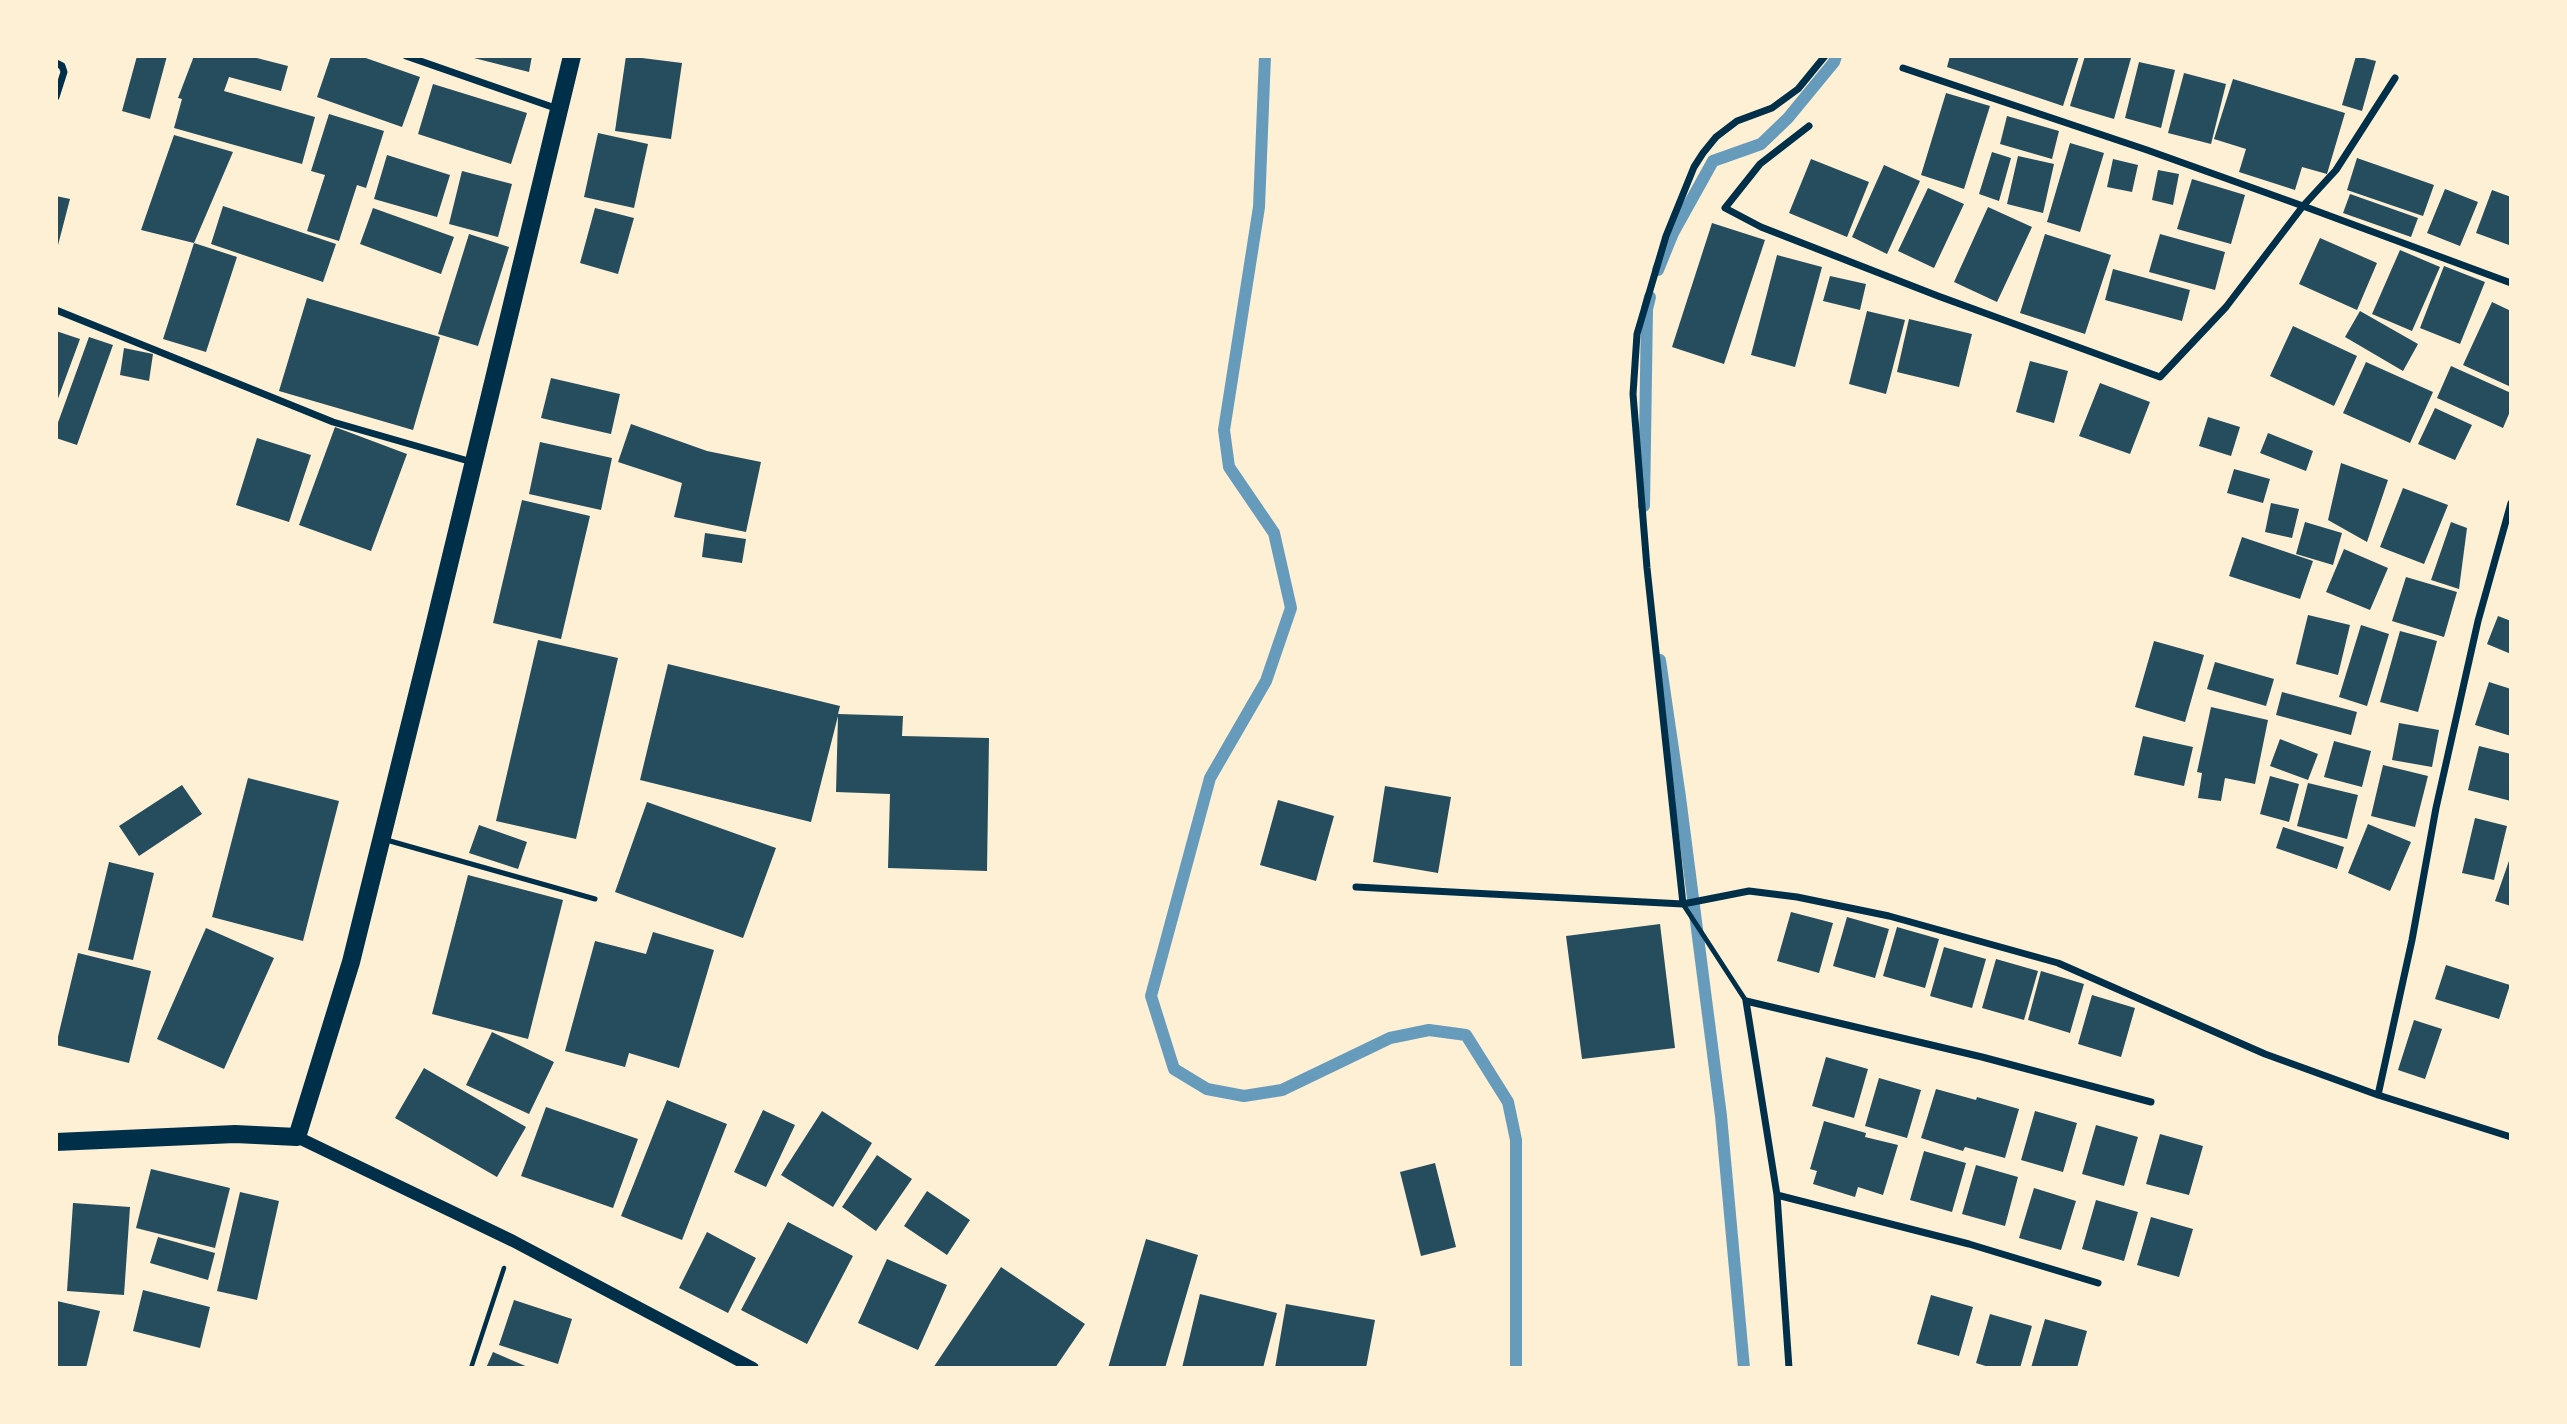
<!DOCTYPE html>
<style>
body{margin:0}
#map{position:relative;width:2567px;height:1424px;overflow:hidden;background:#fdf0d5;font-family:"Archivo Narrow",sans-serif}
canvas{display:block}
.frame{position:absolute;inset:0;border:58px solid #fdf0d5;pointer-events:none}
</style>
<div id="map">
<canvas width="2567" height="1424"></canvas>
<div class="frame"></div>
</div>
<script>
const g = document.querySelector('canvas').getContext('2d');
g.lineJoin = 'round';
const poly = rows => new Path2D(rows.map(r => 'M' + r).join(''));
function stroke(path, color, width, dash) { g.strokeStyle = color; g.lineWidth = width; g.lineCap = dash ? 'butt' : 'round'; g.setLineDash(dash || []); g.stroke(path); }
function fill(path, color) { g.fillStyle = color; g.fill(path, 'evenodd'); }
const stream = poly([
 [1265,56,1259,207,1224,430,1229,467,1274,533,1291,608,1266,681,1210,778,1151,996,1174,1069,1207,1089,1244,1096,1282,1090,1390,1038,1429,1030,1466,1035,1508,1102,1516,1140,1516,1368],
 [1658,270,1673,233,1713,161,1761,144,1788,118,1834,62,1836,56],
 [1644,506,1647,309,1650,297],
 [1660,660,1680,797,1721,1116,1744,1368]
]);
const building = poly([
 [137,56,167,56,150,119,122,111],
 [194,56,249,56,288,66,281,91,229,77,224,91,315,117,302,164,174,128,182,99,178,98],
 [331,56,360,56,420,77,402,127,317,97],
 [466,56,532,56,529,72],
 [626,56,682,63,671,139,615,131],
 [1950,56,2079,56,2063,106,1947,67],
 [2085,56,2122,56,2131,58,2114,119,2070,106],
 [2356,56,2376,61,2362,111,2342,105],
 [2139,62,2175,70,2161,128,2125,118],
 [2184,73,2226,84,2211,144,2168,133],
 [2233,79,2345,113,2327,174,2302,167,2295,190,2239,172,2246,149,2214,139],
 [433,84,527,113,511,164,418,134],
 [1946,93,1990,106,1964,189,1921,175],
 [329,114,384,131,366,188,357,185,339,241,307,231,325,175,311,171],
 [2007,116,2059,131,2052,159,2000,144],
 [598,133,648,144,634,208,584,197],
 [174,135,233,152,194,243,141,230],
 [2070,143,2104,153,2080,232,2047,222],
 [1992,152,2011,158,1999,201,1979,194],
 [387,155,450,175,437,217,374,199],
 [2018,156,2054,164,2043,213,2007,204],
 [2357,158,2434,185,2423,216,2347,190],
 [1811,159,1869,182,1847,237,1789,213],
 [2113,159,2138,165,2132,192,2107,187],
 [1884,165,1920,181,1887,254,1852,237],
 [2158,170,2179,174,2173,205,2152,200],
 [462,171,512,184,498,237,449,224],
 [2192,179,2245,195,2231,244,2177,229],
 [1928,188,1964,204,1934,268,1898,251],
 [2445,189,2478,202,2460,246,2427,233],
 [2492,190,2511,197,2511,239,2509,245,2476,233],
 [2350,194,2418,218,2411,237,2343,213],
 [56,196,70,199,57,249,56,249],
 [223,206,336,244,323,282,211,244],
 [1988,207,2032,227,1997,302,1954,282],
 [373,208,454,237,441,274,360,244],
 [595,208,634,218,618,274,580,263],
 [1712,223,1765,240,1724,364,1672,347],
 [469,234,509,247,478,346,438,334],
 [2045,234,2111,255,2085,334,2020,313],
 [2160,234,2225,252,2215,290,2149,272],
 [2320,238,2377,263,2357,310,2299,284],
 [194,243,237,257,206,352,163,339],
 [2400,250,2440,267,2412,331,2372,314],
 [1777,255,1822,267,1795,367,1751,355],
 [2444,266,2485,282,2460,344,2420,328],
 [2113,269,2190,290,2182,321,2105,300],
 [1830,276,1866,284,1860,310,1823,301],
 [307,298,440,337,413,430,279,391],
 [2492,302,2511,311,2511,387,2463,365],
 [1867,311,1905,320,1886,394,1849,384],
 [2360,311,2418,344,2403,371,2345,337],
 [1909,319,1972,334,1959,387,1897,372],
 [2293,326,2357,356,2334,406,2270,376],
 [56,331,80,339,56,404],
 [89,337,113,345,77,445,56,438,56,428],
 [124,348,153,354,149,381,120,375],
 [2030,361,2068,371,2054,423,2016,412],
 [2366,362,2433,392,2410,443,2343,413],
 [2451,366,2511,393,2511,409,2503,428,2437,398],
 [551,378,620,394,611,434,541,418],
 [2100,383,2150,402,2130,454,2079,436],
 [2435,408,2472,425,2455,460,2418,444],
 [2208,417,2240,427,2231,456,2199,446],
 [631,424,707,451,761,462,746,532,674,517,682,483,618,462],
 [335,427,407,454,371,551,299,525],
 [2268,433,2313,451,2306,471,2260,453],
 [257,438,311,455,289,522,236,505],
 [540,442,612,458,601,510,529,494],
 [2341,463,2388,480,2367,542,2328,520],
 [2234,469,2270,479,2263,503,2227,493],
 [2403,488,2448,505,2424,564,2380,547],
 [522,500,590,516,561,639,493,623],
 [2271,503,2299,509,2292,538,2265,532],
 [2305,522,2342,533,2333,565,2296,554],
 [2451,522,2467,528,2459,589,2431,580],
 [705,533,746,539,742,563,702,557],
 [2242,537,2313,561,2300,599,2229,576],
 [2344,549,2388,568,2370,610,2326,592],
 [2406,577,2457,592,2444,637,2392,621],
 [2308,615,2350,625,2338,675,2296,664],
 [2498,616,2511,621,2511,654,2487,644],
 [2361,625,2389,634,2367,706,2339,697],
 [2400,631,2437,641,2418,712,2380,702],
 [538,640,618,658,576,839,496,821],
 [2154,641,2204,655,2185,722,2135,707],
 [2215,662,2274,679,2266,706,2207,689],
 [668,664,840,706,838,714,903,716,902,736,989,738,987,871,888,868,890,794,836,792,838,716,811,822,640,780],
 [2489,682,2511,689,2511,736,2475,725],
 [2282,692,2357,712,2351,735,2276,715],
 [2211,707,2268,720,2255,784,2225,778,2221,801,2198,798,2202,773,2197,772],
 [2399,723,2439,730,2432,767,2392,760],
 [2143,736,2193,747,2184,786,2134,775],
 [2280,739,2318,754,2308,780,2270,766],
 [2334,741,2371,751,2362,787,2324,777],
 [2479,746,2511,754,2511,801,2468,790],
 [2383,765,2428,776,2415,827,2371,816],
 [2270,776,2299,784,2289,822,2260,814],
 [248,778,339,801,303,941,212,917],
 [2308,783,2358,795,2347,839,2297,826],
 [182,785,202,814,139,856,119,826],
 [1385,786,1451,797,1438,873,1373,862],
 [1278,800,1334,816,1316,881,1260,865],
 [647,802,776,848,743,938,615,892],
 [2475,818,2507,826,2494,880,2462,873],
 [2368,824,2411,842,2390,891,2348,873],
 [479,825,527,842,518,869,469,853],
 [2283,827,2344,847,2337,869,2276,848],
 [2511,855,2511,906,2495,901],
 [109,862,154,873,133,960,88,950],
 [468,875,563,900,528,1039,432,1014],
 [1791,912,1833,923,1819,973,1777,961],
 [1847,917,1889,929,1875,978,1833,966],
 [1660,924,1675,1048,1582,1059,1566,936],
 [1897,927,1939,939,1925,988,1883,976],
 [206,928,274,958,224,1069,157,1039],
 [653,932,714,950,679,1068,629,1053,625,1067,565,1051,595,941,646,954],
 [1944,947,1986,959,1972,1008,1930,996],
 [78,953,151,971,129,1063,56,1045],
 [1996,959,2038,971,2024,1020,1982,1008],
 [2446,965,2510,985,2499,1019,2435,999],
 [2041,971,2084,984,2070,1033,2028,1020],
 [2092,995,2135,1008,2121,1057,2078,1044],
 [2414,1020,2442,1029,2425,1079,2398,1070],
 [492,1032,554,1062,529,1114,466,1085],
 [1826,1057,1868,1069,1854,1118,1812,1106],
 [424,1068,526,1127,497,1177,395,1118],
 [1879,1078,1921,1090,1907,1138,1865,1126],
 [1936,1089,1976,1100,1977,1097,2019,1109,2005,1158,1965,1147,1963,1151,1921,1138],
 [667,1100,727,1124,682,1240,621,1216],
 [546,1107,638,1139,613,1208,521,1176],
 [763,1110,795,1125,766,1187,734,1172],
 [822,1111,872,1143,833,1207,781,1175],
 [2035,1111,2077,1123,2063,1172,2021,1160],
 [1824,1121,1866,1133,1865,1137,1898,1145,1883,1195,1858,1187,1855,1197,1813,1184,1817,1171,1810,1169],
 [2096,1125,2138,1137,2124,1186,2082,1174],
 [2160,1134,2203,1146,2189,1195,2146,1184],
 [1924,1151,1966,1163,1952,1212,1910,1200],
 [877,1155,912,1179,876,1231,842,1207],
 [1435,1163,1456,1247,1421,1256,1400,1172],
 [1976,1165,2018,1177,2005,1226,1962,1214],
 [151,1169,230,1188,215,1248,136,1228],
 [2034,1188,2076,1201,2061,1250,2019,1238],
 [927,1191,970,1220,947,1255,904,1226],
 [240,1192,279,1201,257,1300,217,1291],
 [2096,1200,2138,1212,2124,1261,2082,1249],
 [73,1203,130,1207,124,1295,67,1291],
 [2151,1217,2193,1229,2179,1277,2137,1265],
 [788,1222,853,1256,807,1344,741,1310],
 [707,1232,756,1258,728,1313,679,1288],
 [158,1237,215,1253,208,1280,150,1263],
 [1146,1239,1198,1255,1165,1368,1108,1368],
 [887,1259,947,1285,918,1350,858,1323],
 [1001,1267,1085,1324,1055,1368,933,1368],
 [143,1290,210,1307,200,1348,133,1331],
 [1200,1294,1277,1313,1263,1368,1182,1368],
 [1931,1295,1973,1307,1959,1356,1917,1344],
 [514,1300,572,1319,558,1364,499,1345],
 [57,1301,100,1311,86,1368,56,1368],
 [1286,1304,1375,1320,1366,1368,1275,1368],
 [1990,1314,2032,1326,2020,1368,1992,1368,1976,1363],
 [2045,1319,2087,1331,2077,1368,2031,1368],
 [493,1352,530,1368,486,1368]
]);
const path = poly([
 [471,1368,504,1268]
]);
const service = poly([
 [383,839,595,899],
 [1683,904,1746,1001]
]);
const minor = poly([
 [406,56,558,109],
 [56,63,62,66,64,72,56,97],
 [1903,68,2147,150,2303,206,2336,170,2395,78],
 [1809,126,1760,164,1725,208,1761,227,1938,296,2160,377,2226,307,2303,206,2511,283],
 [56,310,333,422,472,462],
 [1356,887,1683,904,1749,891,1797,897,1889,916,2058,963,2265,1054,2378,1095,2511,1137],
 [1683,904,1647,568,1633,394,1637,334,1666,236,1694,167,1703,153,1716,137,1737,121,1772,108,1798,89,1825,56],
 [2378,1095,2412,940,2436,808,2478,621,2511,503],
 [1777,1195,1969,1244,2098,1283],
 [1789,1368,1777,1195,1746,1001,1982,1057,2151,1102]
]);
const tertiary = poly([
 [297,1137,513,1241,753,1368]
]);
const primary = poly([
 [56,1142,235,1134,297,1137,351,962,432,635,572,56]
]);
stroke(stream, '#669bbc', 12);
fill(building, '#264d5e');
stroke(path, '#003049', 4.5);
stroke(service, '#003049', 5);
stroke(minor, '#003049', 7);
stroke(tertiary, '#003049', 12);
stroke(primary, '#003049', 18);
</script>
